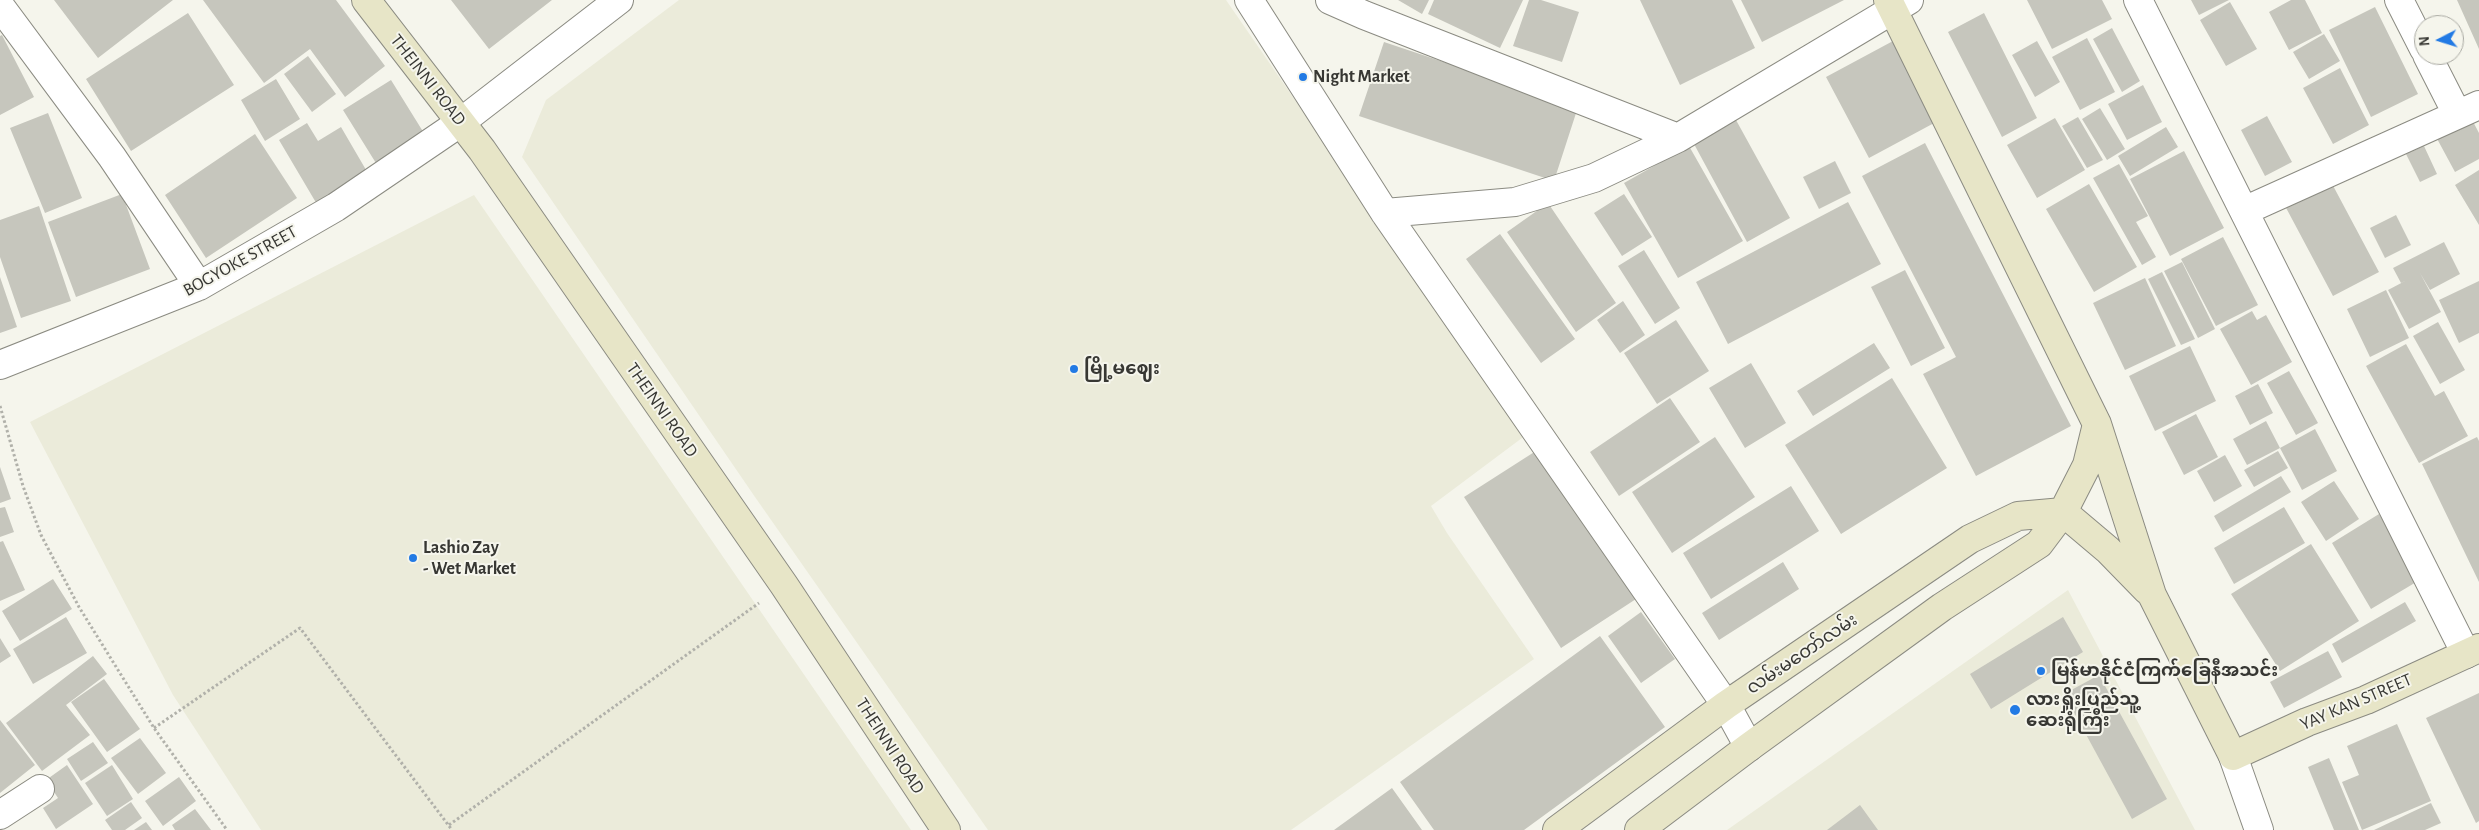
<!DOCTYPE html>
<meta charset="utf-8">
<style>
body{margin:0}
#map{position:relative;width:2479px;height:830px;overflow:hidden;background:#f5f5ec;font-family:"Alegreya Sans",sans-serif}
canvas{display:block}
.north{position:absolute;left:2414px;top:15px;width:50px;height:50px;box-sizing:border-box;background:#f5f5ec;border:1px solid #a9a9a2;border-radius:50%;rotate:265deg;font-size:14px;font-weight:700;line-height:20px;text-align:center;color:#373733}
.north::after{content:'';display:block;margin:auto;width:18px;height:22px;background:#227ae4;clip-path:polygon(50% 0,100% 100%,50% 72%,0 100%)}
</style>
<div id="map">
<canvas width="2479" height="830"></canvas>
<div class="north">N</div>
</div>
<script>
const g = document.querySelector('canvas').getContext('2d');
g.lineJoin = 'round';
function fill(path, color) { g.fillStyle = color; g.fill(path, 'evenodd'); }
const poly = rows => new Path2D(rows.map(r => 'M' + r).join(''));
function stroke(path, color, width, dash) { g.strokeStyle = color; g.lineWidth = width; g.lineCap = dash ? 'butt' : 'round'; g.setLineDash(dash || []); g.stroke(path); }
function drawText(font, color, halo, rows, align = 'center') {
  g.font = font + ' "Alegreya Sans","Noto Sans Myanmar",sans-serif'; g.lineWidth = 4; g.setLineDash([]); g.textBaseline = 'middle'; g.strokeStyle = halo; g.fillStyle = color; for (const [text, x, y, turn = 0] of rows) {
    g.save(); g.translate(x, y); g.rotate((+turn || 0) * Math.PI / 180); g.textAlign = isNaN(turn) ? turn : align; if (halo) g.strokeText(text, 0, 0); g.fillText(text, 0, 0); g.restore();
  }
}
const built = poly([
 [679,0,1226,0,1526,435,1431,506,1447,533,1534,659,1291,830,988,830,755,497,522,157,546,100],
 [474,195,911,830,261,830,173,695,30,422],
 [2068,590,2195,830,1727,830]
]);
const building = poly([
 [54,0,173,0,98,58],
 [203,0,336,0,385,66,345,97,310,49,264,83],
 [451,0,552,0,489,49],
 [1398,0,1429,0,1422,14],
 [1434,0,1523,0,1500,48,1428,14],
 [1529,0,1541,0,1579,12,1562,62,1513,46],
 [1640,0,1732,0,1755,48,1680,85],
 [1741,0,1844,0,1762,42],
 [2027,0,2102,0,2112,19,2052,49],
 [2191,0,2229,0,2199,15],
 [2291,0,2305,0,2322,33,2289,50,2269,12],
 [2457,0,2479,0,2479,49],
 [2230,2,2257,49,2226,66,2200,20],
 [2375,7,2418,94,2371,117,2329,30],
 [188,13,234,85,131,151,86,79],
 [1984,13,2037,118,2002,137,1948,32],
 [2112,28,2140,81,2122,92,2093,39],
 [2324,34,2340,61,2309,79,2293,52],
 [2,35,34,97,0,115,0,36],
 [2087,38,2115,92,2080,110,2052,57],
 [1893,41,1936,122,1869,158,1826,77],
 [2037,41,2060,82,2035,97,2012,55],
 [1384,42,1578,107,1554,181,1359,116],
 [308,56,336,94,312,112,284,74],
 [2340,68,2369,125,2333,144,2303,88],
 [276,79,300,119,265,141,241,100],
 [391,80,427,138,379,168,343,110],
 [2143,85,2162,122,2127,140,2108,104],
 [2100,108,2125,149,2107,160,2082,119],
 [48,113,82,198,45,213,10,128],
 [2267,116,2292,162,2265,176,2241,130],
 [2470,116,2479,133,2479,159,2455,172,2435,135],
 [2078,117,2103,160,2087,168,2062,126],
 [2055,118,2085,170,2037,198,2007,145],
 [1736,120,1790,218,1747,242,1694,144],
 [307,123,318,141,341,127,369,175,318,206,279,140],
 [2166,127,2178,147,2130,176,2118,156],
 [255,134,297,198,206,258,165,195],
 [1925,143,2071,426,1976,476,1923,374,1956,357,1862,176],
 [1689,146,1743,241,1678,278,1624,183],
 [2424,146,2437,174,2420,182,2406,154],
 [2184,151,2224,228,2170,256,2130,179],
 [1835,161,1851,193,1819,209,1803,177],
 [2119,164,2148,216,2136,222,2156,257,2142,265,2093,178],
 [2479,170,2479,225,2455,185],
 [2330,180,2379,272,2333,296,2284,204],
 [2089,184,2137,267,2094,292,2046,209],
 [122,194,150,269,76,297,48,222],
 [1624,194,1652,237,1622,256,1594,213],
 [1848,202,1881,264,1728,344,1696,282],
 [1548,203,1616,303,1576,332,1507,232],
 [39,206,71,301,21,318,0,257,0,220],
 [2396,215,2411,245,2385,258,2370,228],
 [1500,234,1575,339,1541,363,1466,259],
 [2223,237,2258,305,2216,326,2181,259],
 [2444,242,2460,274,2430,290,2420,273,2441,312,2409,329,2388,290,2407,280,2401,283,2393,268],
 [1644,250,1680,308,1655,324,1618,266],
 [2182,262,2215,329,2198,338,2164,271],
 [1905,270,1945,348,1911,366,1871,287],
 [2162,272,2195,339,2181,345,2148,279],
 [0,277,17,327,0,333],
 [2145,278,2176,346,2125,370,2093,303],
 [2479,281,2479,333,2459,343,2439,300],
 [2386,290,2409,338,2370,357,2347,309],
 [1623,301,1645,335,1620,353,1597,320],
 [2252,311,2257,320,2266,315,2292,362,2251,385,2220,329],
 [1676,320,1709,371,1657,404,1624,353],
 [2438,322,2465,370,2440,384,2413,336],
 [1874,343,1890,368,1813,416,1797,391],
 [2406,344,2435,396,2444,391,2468,436,2419,463,2366,366],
 [2190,346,2216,401,2155,431,2129,376],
 [1751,363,1786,423,1745,448,1709,388],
 [2289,371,2318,423,2296,435,2267,383],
 [1892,378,1947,468,1841,534,1785,445],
 [2258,384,2273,413,2250,425,2235,396],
 [1670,398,1700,442,1619,496,1590,452],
 [2196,414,2218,457,2184,475,2162,432],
 [2266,421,2280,448,2247,465,2233,439],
 [2315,429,2337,471,2302,490,2280,448],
 [1715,437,1755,497,1672,553,1632,492],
 [2477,437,2479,441,2479,582,2422,464],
 [1539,449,1636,599,1561,648,1464,497],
 [2278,451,2288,468,2254,487,2244,470],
 [2225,455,2242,486,2214,502,2197,471],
 [0,467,11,499,0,503],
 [2281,476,2291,492,2223,532,2214,516],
 [2334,481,2359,519,2326,541,2301,502],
 [1791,486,1819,531,1711,599,1683,553],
 [5,507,14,532,0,537,0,508],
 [2284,507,2305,543,2234,584,2214,548],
 [2379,514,2418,581,2371,609,2332,543],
 [3,541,25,590,0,601,0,542],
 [2311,544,2359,621,2280,671,2231,594],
 [1783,562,1799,589,1719,640,1702,613],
 [53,579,72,609,20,641,2,611],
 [2405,602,2416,621,2342,663,2332,644],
 [1641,612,1675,659,1641,683,1608,636],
 [66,617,87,653,33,684,13,649],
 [2063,617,2083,652,1991,709,1970,674],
 [1600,636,1665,727,1524,830,1434,830,1400,782],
 [0,638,11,656,0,663],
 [2328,651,2342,677,2284,708,2270,682],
 [93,656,107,674,66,705,90,735,42,771,6,723],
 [2099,675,2167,799,2132,819,2064,694],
 [104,679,140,729,107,752,71,702],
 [2479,693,2479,821,2476,823,2426,718],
 [0,720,35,765,0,793],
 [2397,724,2431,801,2362,830,2342,782,2359,775,2347,746],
 [140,738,166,773,138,794,111,758],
 [93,742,108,763,81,781,67,759],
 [2329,758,2359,830,2334,830,2308,767],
 [67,765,93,804,56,829,43,808,58,798,46,780],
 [112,765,133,799,107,816,85,783],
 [179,777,196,801,163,826,145,801],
 [1392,788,1422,830,1334,830],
 [131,802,142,818,125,830,112,830,105,820],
 [2431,803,2441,823,2425,830,2374,830],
 [1860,805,1878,830,1827,830],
 [195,809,211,830,175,830,172,825],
 [146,822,152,830,134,830]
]);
const path = poly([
 [0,406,23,486,41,535,79,607,154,728,227,830],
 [154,728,300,628,452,830],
 [449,825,759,603]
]);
const street = poly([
 [1249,0,1385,213,1726,705,1749,747],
 [1330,0,1364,15,1678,138],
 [2138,0,2466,654],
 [2399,0,2424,49],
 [0,6,112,157,199,286],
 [2427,55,2457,114],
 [2244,211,2479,105],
 [1385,213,1515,202,1594,178,1678,138,1909,0],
 [0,365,199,286,336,207,461,122,619,0],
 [2233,756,2259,830],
 [0,815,40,789]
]);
const secondary = poly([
 [366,0,482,150,784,585,946,830],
 [1888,0,2097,424,2152,595,2233,756,2307,722,2366,700,2479,648],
 [1557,830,1726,705,1970,539,2018,516,2063,512,2108,550,2147,590],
 [1639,830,1749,747,1942,607,2039,544,2063,512,2087,465,2097,424]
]);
const markers = [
 [1303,77,5,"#227ae4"],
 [1074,369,5,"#227ae4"],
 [413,558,5,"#227ae4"],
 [2041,671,5,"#227ae4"],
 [2015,710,6,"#227ae4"]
];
const poiNames = [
 ["Night Market",1313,77],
 ["မြို့မဈေး",1084,369],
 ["Lashio Zay",423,548],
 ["- Wet Market",423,569],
 ["မြန်မာနိုင်ငံကြက်ခြေနီအသင်း",2051,671],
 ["လားရှိုးပြည်သူ့",2026,700],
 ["ဆေးရုံကြီး",2026,721]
];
const streetNames = [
 ["THEINNI ROAD",428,80,52],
 ["BOGYOKE STREET",240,261,-29],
 ["THEINNI ROAD",662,410,55],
 ["လမ်းမတော်လမ်း",1802,654,-34],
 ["YAY KAN STREET",2356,702,-23],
 ["THEINNI ROAD",890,746,57]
];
fill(built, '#ebebda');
fill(building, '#c6c6bd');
stroke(street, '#8b8b82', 30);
stroke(secondary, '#8b8b82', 30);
stroke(path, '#b1b1aa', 3, [2.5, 2.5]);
stroke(street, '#fff', 28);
stroke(secondary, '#e7e5c7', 28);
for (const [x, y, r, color] of markers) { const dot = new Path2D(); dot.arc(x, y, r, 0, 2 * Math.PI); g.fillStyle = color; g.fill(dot); stroke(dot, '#f5f5ec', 2); }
drawText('bold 18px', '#373733', '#f5f5ec', poiNames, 'left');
drawText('18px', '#373733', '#f5f5ec', streetNames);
</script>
